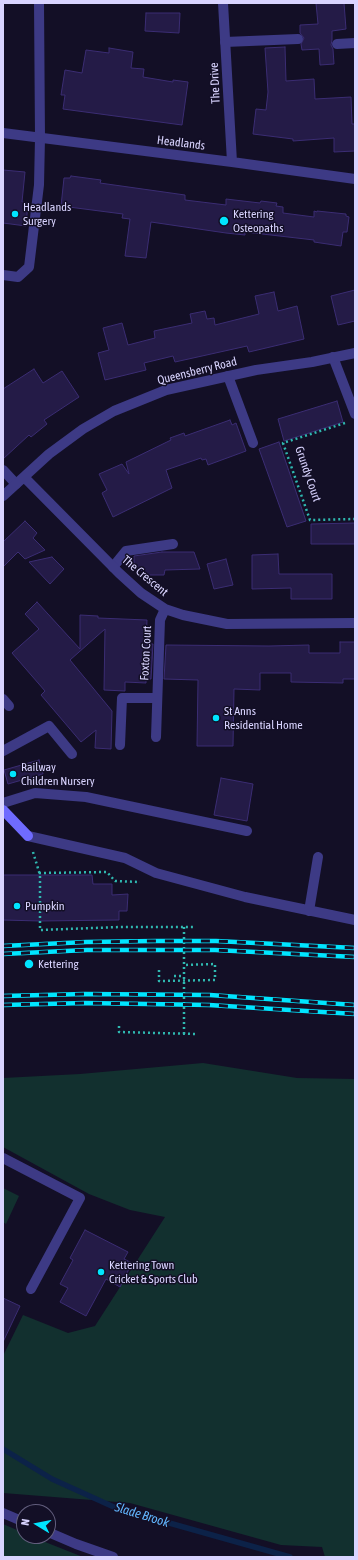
<!DOCTYPE html>
<style>
body{margin:0}
#map{position:relative;width:358px;height:1560px;overflow:hidden;background:#130f26;font-family:"Asap Condensed",sans-serif}
canvas{display:block}
.frame{position:absolute;inset:0;border:4px solid #d9d4ff;pointer-events:none}
.north{position:absolute;left:16px;top:1504px;width:40px;height:40px;box-sizing:border-box;background:#130f26;border:1px solid #625e7d;border-radius:50%;rotate:280deg;font-size:11px;font-weight:700;line-height:16px;text-align:center;color:#d9d4ff}
.north::after{content:'';display:block;margin:auto;width:14px;height:18px;background:#00e5ff;clip-path:polygon(50% 0,100% 100%,50% 72%,0 100%)}
</style>
<div id="map">
<canvas width="358" height="1560"></canvas>
<div class="frame"></div>
<div class="north">N</div>
</div>
<script>
const g = document.querySelector('canvas').getContext('2d');
g.lineJoin = 'round';
function fill(path, color) { g.fillStyle = color; g.fill(path, 'evenodd'); }
const poly = rows => new Path2D(rows.map(r => 'M' + r).join(''));
function stroke(path, color, width, dash) { g.strokeStyle = color; g.lineWidth = width; g.lineCap = dash ? 'butt' : 'round'; g.setLineDash(dash || []); g.stroke(path); }
function drawText(font, color, halo, rows, align = 'center') {
  g.font = font + ' "Asap Condensed",sans-serif'; g.lineWidth = 3; g.setLineDash([]); g.textBaseline = 'middle'; g.strokeStyle = halo; g.fillStyle = color; for (const [text, x, y, turn = 0] of rows) {
    g.save(); g.translate(x, y); g.rotate((+turn || 0) * Math.PI / 180); g.textAlign = isNaN(turn) ? turn : align; if (halo) g.strokeText(text, 0, 0); g.fillText(text, 0, 0); g.restore();
  }
}
const green = poly([
 [203,1063,297,1078,355,1079,355,1557,325,1557,322,1547,281,1545,130,1503,3,1493,3,1356,23,1315,68,1333,95,1326,165,1217,130,1210,89,1194,3,1147,3,1078,80,1074],
 [3,1188,19,1196,6,1224,3,1222],
 [3,1524,24,1533,24,1536,30,1536,83,1557,3,1557]
]);
const stream = poly([
 [3,1449,52,1479,116,1508,290,1557]
]);
const building = poly([
 [316,3,344,3,346,29,332,31,332,40,331,45,333,49,334,64,320,65,319,49,302,50,301,44,304,38,300,33,300,25,318,24,316,3],
 [146,13,180,13,179,33,145,31,146,13],
 [285,47,286,81,314,79,315,99,351,97,352,124,355,124,355,151,334,152,334,138,293,141,293,139,253,134,256,109,266,110,268,92,265,48,285,47],
 [109,48,133,52,131,68,144,69,143,77,173,82,173,80,188,82,182,125,63,109,65,95,61,95,65,70,82,73,86,50,109,53,109,48],
 [3,170,25,172,22,202,28,203,26,226,3,223,3,170],
 [71,176,101,180,100,183,185,195,185,200,226,205,226,199,260,203,261,201,277,203,276,206,283,207,283,213,314,217,314,211,317,212,317,211,346,214,346,216,349,217,347,232,343,232,341,246,314,242,314,240,245,232,245,235,226,233,151,222,146,258,125,256,130,219,122,218,123,214,61,206,64,178,70,178,71,176],
 [355,290,355,321,338,325,331,296,355,290],
 [274,292,278,311,297,306,304,339,249,352,247,346,175,362,173,356,144,363,146,370,105,380,98,353,109,350,103,328,122,323,128,345,155,338,154,331,192,323,190,314,205,311,207,319,214,318,215,325,259,314,255,296,274,292],
 [34,369,43,383,62,371,79,397,44,420,47,424,31,437,29,435,3,459,3,389,34,369],
 [337,401,343,422,284,441,278,419,337,401],
 [230,420,232,425,236,423,246,451,208,465,206,459,202,460,201,458,166,470,172,488,113,517,102,493,107,490,99,474,122,464,129,474,126,462,171,440,170,438,184,433,185,436,230,420],
 [279,442,306,521,287,527,259,449,279,442],
 [25,521,37,533,33,538,45,550,25,559,18,552,3,567,3,542,25,521],
 [355,523,355,544,311,544,311,524,355,523],
 [162,552,194,552,200,569,165,570,164,575,147,575,134,564,134,556,162,552],
 [278,554,279,574,332,574,332,599,291,599,291,588,252,589,252,555,278,554],
 [52,557,64,569,50,584,29,562,52,557],
 [226,559,233,585,214,589,207,564,226,559],
 [37,602,80,649,80,615,98,616,98,618,147,620,146,644,153,644,151,679,146,679,146,683,125,682,125,691,104,690,105,629,70,660,112,711,111,749,95,748,96,730,81,742,41,695,45,691,12,653,39,629,25,614,37,602],
 [340,642,355,642,355,679,343,679,343,683,291,682,291,673,260,673,260,690,234,689,233,746,197,746,198,680,164,679,166,645,269,646,309,645,309,653,340,653,340,642],
 [39,760,43,774,8,784,4,770,39,760],
 [221,778,253,784,247,821,214,815,221,778],
 [3,875,92,875,93,884,112,884,112,895,128,894,127,911,119,911,119,920,40,921,3,920,3,875],
 [85,1230,128,1252,124,1259,132,1263,120,1287,106,1279,86,1316,60,1302,68,1288,60,1284,73,1260,70,1258,85,1230],
 [3,1298,20,1306,3,1342,3,1298]
]);
const path = poly([
 [345,423,283,443,310,520,355,519],
 [33,852,40,875,40,930,121,927,195,927],
 [39,873,107,872,115,881,140,882],
 [184,927,184,1034],
 [159,970,159,981,215,980,215,964,184,965],
 [174,976,184,976],
 [119,1026,119,1032,196,1034]
]);
const service = poly([
 [225,42,298,39],
 [3,275,18,277,29,267,39,185,40,138],
 [333,357,355,414],
 [228,376,253,443],
 [3,470,16,484],
 [113,567,126,551,173,544],
 [3,699,9,706],
 [3,751,49,726,72,754],
 [3,803,35,793,86,797,247,831],
 [28,836,125,858,156,873,245,897,355,920],
 [309,911,318,857],
 [3,1158,80,1198,31,1289]
]);
const minor = poly([
 [39,3,40,138],
 [223,3,232,162],
 [337,44,355,43],
 [3,133,232,162,355,179],
 [24,477,119,573,141,593,165,609,183,615,227,624,355,623],
 [3,496,49,454,83,429,114,411,166,390,256,370,312,362,355,353],
 [156,737,160,620,165,609],
 [120,745,122,698,156,698]
]);
const tertiary = poly([
 [3,1513,24,1522],
 [48,1532,76,1544,113,1557]
]);
const secondary = poly([
 [3,810,28,836]
]);
const rail = poly([
 [3,946,86,942,155,941,216,941,355,948],
 [3,954,87,950,215,950,355,957],
 [3,996,85,994,210,995,355,1005],
 [3,1005,85,1003,209,1005,355,1014]
]);
const markers = [
 [15,214,4,"#00e5ff"],
 [224,221,5,"#00e5ff"],
 [216,718,4,"#00e5ff"],
 [13,774,4,"#00e5ff"],
 [17,906,4,"#00e5ff"],
 [29,964,5,"#00e5ff"],
 [101,1272,4,"#00e5ff"]
];
const streetNames = [
 ["The Drive",215,83,-93],
 ["Headlands",181,143,7],
 ["Queensberry Road",197,371,-14],
 ["Grundy Court",308,474,71],
 ["The Crescent",145,576,40],
 ["Foxton Court",146,653,-87]
];
const poiNames = [
 ["Headlands",23,207],
 ["Surgery",23,221],
 ["Kettering",233,214],
 ["Osteopaths",233,228],
 ["St Anns",224,711],
 ["Residential Home",224,725],
 ["Railway",21,767],
 ["Children Nursery",21,781],
 ["Pumpkin",25,906],
 ["Kettering",38,964],
 ["Kettering Town",109,1265],
 ["Cricket & Sports Club",109,1279]
];
const waterNames = [
 ["Slade Brook",142,1515,17]
];
fill(green, '#12302f');
stroke(stream, '#0c2248', 5.5);
fill(building, '#241b47');
stroke(building, '#3b2d73', 1);
stroke(path, '#2fb8b0', 2.5, [2, 3]);
stroke(service, '#3d3a85', 10);
stroke(minor, '#3d3a85', 10);
stroke(tertiary, '#3d3a85', 10);
stroke(secondary, '#6f6bff', 10);
stroke(rail, '#00e5ff', 4.5);
stroke(rail, '#130f26', 3, [9]);
for (const [x, y, r, color] of markers) { const dot = new Path2D(); dot.arc(x, y, r, 0, 2 * Math.PI); g.fillStyle = color; g.fill(dot); stroke(dot, '#130f26', 1.5); }
drawText('12px', '#d9d4ff', '#130f26', streetNames);
drawText('12px', '#d9d4ff', '#130f26', poiNames, 'left');
drawText('italic 13px', '#62b6ff', '#130f26', waterNames);
</script>
